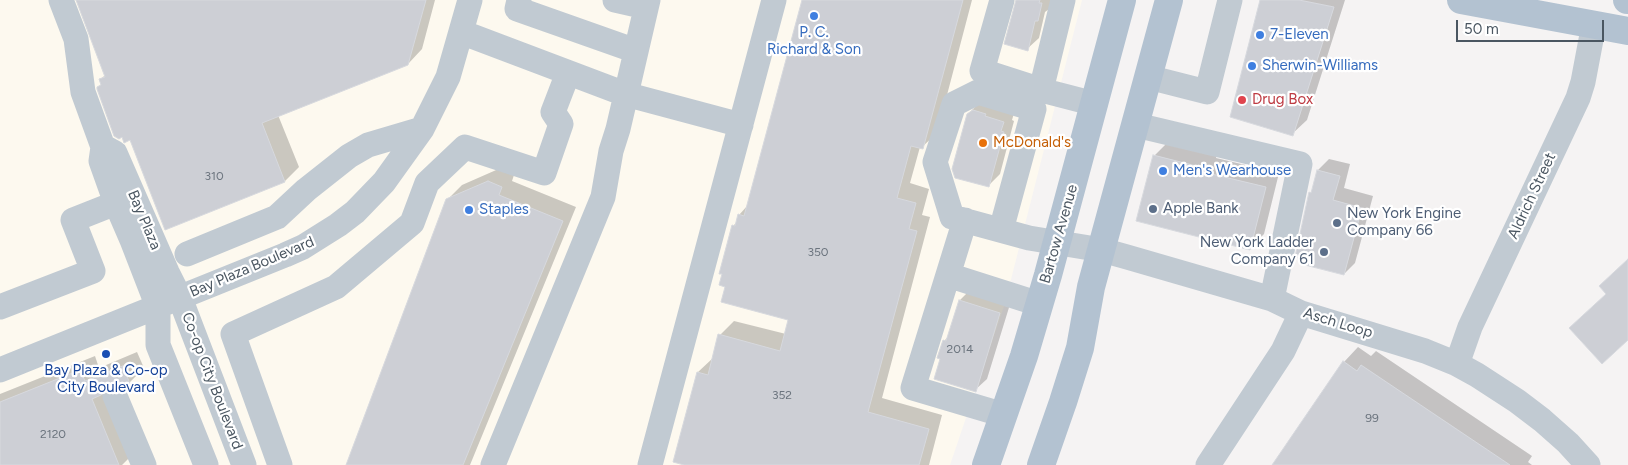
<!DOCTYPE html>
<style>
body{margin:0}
#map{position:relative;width:1628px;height:465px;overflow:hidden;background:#f5f3f3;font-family:Figtree,sans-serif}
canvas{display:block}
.scale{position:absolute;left:1456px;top:20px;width:148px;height:22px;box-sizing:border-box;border:2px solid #4a5661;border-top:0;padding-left:6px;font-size:15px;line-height:18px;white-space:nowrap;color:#4a5661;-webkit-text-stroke:4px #fff;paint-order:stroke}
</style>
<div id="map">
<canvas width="1628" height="465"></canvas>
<div class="scale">50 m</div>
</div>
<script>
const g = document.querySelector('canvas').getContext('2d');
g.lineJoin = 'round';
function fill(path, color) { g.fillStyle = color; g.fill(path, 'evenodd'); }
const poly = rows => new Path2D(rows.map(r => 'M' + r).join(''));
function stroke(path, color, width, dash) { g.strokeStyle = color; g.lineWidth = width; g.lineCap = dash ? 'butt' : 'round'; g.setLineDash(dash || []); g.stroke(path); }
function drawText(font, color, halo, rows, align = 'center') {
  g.font = font + ' Figtree,sans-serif'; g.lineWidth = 4.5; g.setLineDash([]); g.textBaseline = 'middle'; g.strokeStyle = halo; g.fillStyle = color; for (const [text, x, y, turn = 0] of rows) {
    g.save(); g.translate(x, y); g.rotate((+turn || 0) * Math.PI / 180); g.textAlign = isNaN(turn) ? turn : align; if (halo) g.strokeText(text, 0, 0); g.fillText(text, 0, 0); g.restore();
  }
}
const commercial = poly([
 [0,0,1082,0,1005,303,950,465,0,465]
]);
const shadow = poly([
 [78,0,435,0,422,49,408,64,278,115,299,167,285,181,130,139,98,87,102,84,100,80,105,75],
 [803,0,972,0,937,133,922,147,920,147,910,183,929,189,922,215,930,217,882,398,942,415,929,465,685,465,698,372,713,358,720,335,734,321,786,334,790,319,726,286,733,226,737,222,739,215,748,205],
 [1017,0,1051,0,1049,9,1045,12,1039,38,1027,49],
 [1261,0,1345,0,1307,120,1292,134],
 [980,102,1015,110,1012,120,1014,121,1000,174,988,186,968,114],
 [1169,141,1217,154,1216,158,1279,173,1264,234,1249,249,1154,156],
 [1329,159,1350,164,1344,188,1373,196,1355,263,1344,274,1310,193,1313,190,1318,170],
 [503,167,515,172,512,181,576,207,470,465,347,465,447,200,462,185],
 [971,289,1011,301,987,379,975,390,942,358,944,341,948,337,960,300],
 [1358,347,1371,356,1376,351,1532,456,1528,462,1532,465,1274,465,1344,362],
 [137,352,144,368,130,382,125,384,118,381,114,381,107,387,134,453,122,465,0,465,0,394,95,356,99,368]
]);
const building = poly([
 [76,0,426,0,408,65,262,123,285,182,165,230,130,140,124,143,122,137,119,139,114,136,97,89,97,87,101,85,99,79,105,77,76,0],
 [802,0,963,0,923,149,911,146,897,198,916,203,909,229,917,231,868,412,929,429,919,465,684,465,673,462,697,372,708,375,718,334,780,351,788,320,721,302,725,287,719,285,722,274,719,274,732,225,735,226,738,214,744,216,802,0],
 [1016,0,1040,0,1039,3,1042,3,1038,21,1035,21,1028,51,1004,44,1016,0],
 [1260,0,1299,0,1334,7,1293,136,1230,117,1260,0],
 [973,110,986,114,985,116,1004,122,1001,131,1004,132,989,187,955,178,952,169,967,114,973,110],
 [1153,155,1204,168,1203,172,1266,187,1250,250,1136,221,1153,155],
 [1317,170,1340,176,1333,200,1362,208,1344,275,1301,264,1302,259,1295,257,1309,192,1311,193,1317,170],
 [488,181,502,187,499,195,563,221,463,465,346,465,446,199,488,181],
 [1628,259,1628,340,1602,364,1569,328,1606,294,1599,286,1628,259],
 [959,300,1000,313,976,392,934,379,940,359,937,358,943,340,946,341,959,300],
 [1343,361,1357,371,1361,365,1510,465,1272,465,1343,361],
 [123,366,130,384,125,386,117,382,110,383,103,388,101,395,92,399,119,465,0,465,0,402,80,370,85,381,123,366]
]);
const minor = poly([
 [61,0,76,39,83,92,103,147,101,161,116,203,132,240,158,307,158,345,206,465],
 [519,0,517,9,636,51],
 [615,0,646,7],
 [1002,0,982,71,1041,90,1095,104],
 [461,32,625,94,741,125],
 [1148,77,1207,92,1230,0],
 [1041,90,1063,0],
 [1136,125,1300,164,1272,299],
 [104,147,115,153,167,272,180,298,244,465],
 [965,220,913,388,1004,415],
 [1001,230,1034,109,978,92,954,104,935,162,952,217,1029,238,1102,250,1127,257,1272,299,1301,313,1425,351,1457,364,1477,375,1517,401,1542,420,1568,443,1588,465],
 [187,254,277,217,306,190,349,156,368,145,422,129],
 [948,275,1039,304],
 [0,307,93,271,73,220,116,203],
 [1457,364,1470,327,1578,98,1583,82,1594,24],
 [0,370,285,255,303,247,338,225,355,212,384,182,422,129,448,77,470,0],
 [115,396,144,465],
 [280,465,233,334,336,287,412,223,427,183,465,147,544,173,561,124,553,112,568,73],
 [493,465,603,197,611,151,618,129,648,0],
 [650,465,774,0],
 [1208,465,1283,351,1301,313]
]);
const major = poly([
 [1461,0,1628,31],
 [1627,0,1628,0],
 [986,465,1024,356,1048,275,1122,0],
 [1041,465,1063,402,1080,348,1091,287,1169,0]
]);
const markers = [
 [814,16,5,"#3f7fe0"],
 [1260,35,5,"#3f7fe0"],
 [1252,66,5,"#3f7fe0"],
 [1242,100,5,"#e0444e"],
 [983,143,5,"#e8710a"],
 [1163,171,5,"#3f7fe0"],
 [1153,209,5,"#5c6f8a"],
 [469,210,5,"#3f7fe0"],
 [1337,223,5,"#5c6f8a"],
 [1324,252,5,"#5c6f8a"],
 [106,354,5,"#1a4fb4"]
];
const numberNames = [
 ["310",214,176],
 ["350",818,252],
 ["2014",960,349],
 ["352",782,395],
 ["99",1372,418],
 ["2120",53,434]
];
const shopNames = [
 ["P. C.",814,33,"center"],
 ["Richard & Son",814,50,"center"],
 ["7-Eleven",1270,35],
 ["Sherwin-Williams",1262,66],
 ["Men's Wearhouse",1173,171],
 ["Staples",479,210]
];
const healthNames = [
 ["Drug Box",1252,100]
];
const foodNames = [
 ["McDonald's",993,143]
];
const streetNames = [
 ["Aldrich Street",1532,196,-65],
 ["Bay Plaza",144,220,67],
 ["Bartow Avenue",1059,234,-74],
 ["Bay Plaza Boulevard",252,267,-23],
 ["Asch Loop",1338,323,17],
 ["Co-op City Boulevard",212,381,69]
];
const serviceNames = [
 ["Apple Bank",1163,209],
 ["New York Engine",1347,214],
 ["Company 66",1347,231],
 ["New York Ladder",1314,243,"right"],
 ["Company 61",1314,260,"right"]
];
const transitNames = [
 ["Bay Plaza & Co-op",106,371],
 ["City Boulevard",106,388]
];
fill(commercial, '#fdf9ef');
fill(shadow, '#0003');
fill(building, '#cdcfd5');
stroke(building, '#d7d9de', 1);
stroke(minor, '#c1cad2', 25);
stroke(major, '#b3c2d1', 28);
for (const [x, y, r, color] of markers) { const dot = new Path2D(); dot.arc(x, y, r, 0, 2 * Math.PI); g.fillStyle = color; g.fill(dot); stroke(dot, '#fff', 2); }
drawText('12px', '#6b747e', null, numberNames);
drawText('15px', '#366cbe', '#fff', shopNames, 'left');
drawText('15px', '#be3a42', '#fff', healthNames, 'left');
drawText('15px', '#c56008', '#fff', foodNames, 'left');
drawText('15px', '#4a5661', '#fff', streetNames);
drawText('15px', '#4e5e75', '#fff', serviceNames, 'left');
drawText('15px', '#164399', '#fff', transitNames);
</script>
